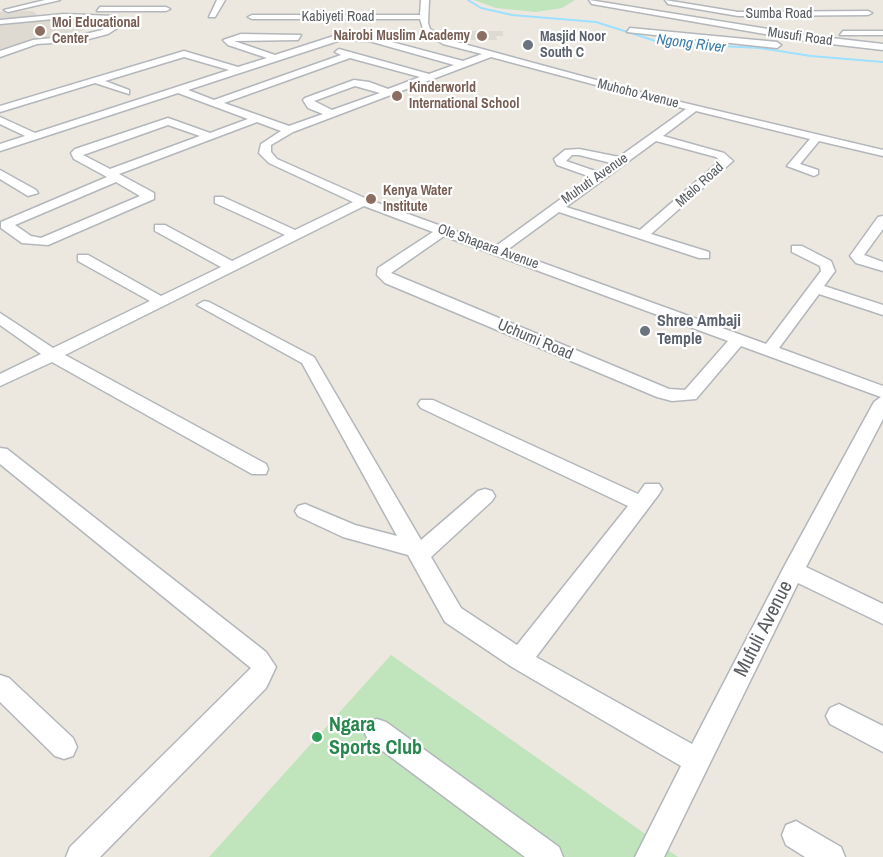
<!DOCTYPE html>
<style>
body{margin:0}
canvas{display:block;background:#ece8e0}
</style>
<canvas width="883" height="857"></canvas>
<script>
const g = document.querySelector('canvas').getContext('2d');
g.lineJoin = 'round';
function fill(path, color) { g.fillStyle = color; g.fill(path, 'evenodd'); }
const poly = rows => new Path2D(rows.map(r => 'M' + r).join(''));
function stroke(path, color, width, dash) { g.strokeStyle = color; g.lineWidth = width; g.lineCap = dash ? 'butt' : 'round'; g.setLineDash(dash || []); g.stroke(path); }
function drawText(font, color, halo, rows, align = 'center') {
  g.font = font + ' "Archivo Narrow",sans-serif'; g.lineWidth = 4.5; g.setLineDash([]); g.textBaseline = 'middle'; g.strokeStyle = halo; g.fillStyle = color; for (const [text, x, y, turn = 0] of rows) {
    g.save(); g.translate(x, y); g.rotate((+turn || 0) * Math.PI / 180); g.textAlign = isNaN(turn) ? turn : align; if (halo) g.strokeText(text, 0, 0); g.fillText(text, 0, 0); g.restore();
  }
}
const education = poly([
 [25,11,33,11,42,19,77,20,97,25,65,37,34,40,0,51,0,12],
 [454,31,503,31,503,36,496,36,497,40,459,40,459,36,465,35,455,35]
]);
const green = poly([
 [474,0,575,0,562,8,536,12,496,8],
 [391,655,678,857,209,857]
]);
const stream = poly([
 [468,0,481,8,512,15,596,22,662,43,760,48,811,56,883,62]
]);
const minor = poly([
 [45,0,60,0,8,12,4,10,45,0],
 [217,0,225,0,215,17,209,17,217,0],
 [421,0,429,0,428,23,430,29,449,40,655,96,883,150,883,156,819,141,800,164,818,170,818,174,814,176,787,166,810,139,696,111,663,136,724,153,733,161,651,234,709,252,709,258,699,258,559,212,507,250,766,344,821,271,820,266,792,252,792,246,802,246,831,261,835,271,824,286,883,305,883,315,819,294,779,348,883,386,883,419,806,567,883,604,883,624,798,583,664,857,635,857,681,766,512,667,445,622,408,555,343,537,298,516,295,511,298,506,305,504,355,525,397,536,302,363,197,305,204,301,209,302,314,357,421,540,478,491,485,489,492,491,495,496,492,501,431,557,461,608,517,645,628,506,421,408,418,404,421,400,433,400,638,494,645,484,659,484,662,489,659,494,536,657,692,744,785,565,874,402,881,397,741,346,696,399,672,401,657,397,385,283,377,275,378,268,433,232,364,206,65,355,266,464,268,469,266,474,252,474,52,362,0,386,0,374,41,354,0,325,0,313,53,348,150,301,78,261,78,255,88,255,161,296,221,267,155,231,155,225,165,225,232,261,285,235,215,203,215,197,223,197,295,230,353,202,269,163,259,153,261,144,281,131,257,122,119,174,154,193,154,199,48,245,22,243,1,228,1,222,107,177,74,159,71,153,75,149,168,118,210,133,248,119,178,93,0,151,0,144,25,136,0,124,0,117,35,133,229,70,184,57,105,81,129,90,129,94,95,83,0,112,0,106,184,51,238,67,267,58,228,45,223,40,241,34,301,35,298,40,234,41,275,55,340,34,369,36,463,61,482,54,443,44,424,32,420,19,252,19,248,17,252,15,420,15,421,0],
 [341,40,369,41,454,65,429,74,339,49,335,52,341,55,214,100,188,90,341,40],
 [491,57,686,109,619,157,579,149,565,150,554,159,557,165,591,177,496,246,367,199,277,159,271,152,271,145,293,132,491,57],
 [350,58,420,77,388,89,369,82,354,80,305,98,303,100,308,108,323,114,289,126,224,103,350,58],
 [355,86,380,93,332,110,314,101,355,86],
 [168,125,200,136,110,169,83,155,168,125],
 [656,141,716,157,720,161,640,230,566,207,656,141],
 [572,155,579,155,611,163,598,172,566,161,572,155],
 [116,182,140,196,41,238,31,236,15,225,116,182],
 [444,236,728,341,685,390,669,389,391,273,444,236],
 [589,0,805,35,883,44,883,50,805,41,592,4,589,0],
 [665,0,738,12,868,11,872,13,868,15,738,16,668,4,665,0],
 [100,7,166,7,170,9,166,11,97,11,100,7],
 [64,14,113,16,125,23,108,34,81,41,37,44,0,57,0,51,33,40,81,35,102,30,115,23,111,20,64,18,0,24,0,20,64,14],
 [630,28,777,42,781,45,777,48,627,32,630,28],
 [843,31,883,31,883,35,840,35,843,31],
 [0,170,36,190,38,193,28,196,0,179,0,170],
 [883,216,883,229,864,255,883,262,883,271,856,263,850,256,878,217,883,216],
 [0,448,7,449,266,652,276,667,266,688,100,857,66,857,70,847,251,668,0,464,0,448],
 [0,675,9,678,73,738,77,747,73,756,64,759,55,756,0,702,0,675],
 [839,704,883,726,883,752,830,724,826,716,830,708,839,704],
 [377,719,386,722,559,847,563,857,525,857,368,740,364,731,368,722,377,719],
 [796,821,841,847,845,857,805,857,786,845,782,835,786,825,796,821]
]);
const markers = [
 [40,31,6,"#8d6e63"],
 [482,36,6,"#8d6e63"],
 [528,45,6,"#6b7280"],
 [397,96,6,"#8d6e63"],
 [371,199,6,"#8d6e63"],
 [645,331,6,"#6b7280"],
 [317,737,6,"#2e9e5b"]
];
const farStreetnames = [
 ["Sumba Road",779,14],
 ["Kabiyeti Road",338,17],
 ["Musufi Road",800,37,8],
 ["Muhoho Avenue",638,94,14],
 ["Muhuti Avenue",595,179,-35],
 ["Mtelo Road",700,185,-42],
 ["Ole Shapara Avenue",488,247,20]
];
const farEducationnames = [
 ["Moi Educational",52,23],
 ["Center",52,39],
 ["Nairobi Muslim Academy",470,36,"right"],
 ["Kinderworld",409,88],
 ["International School",409,104],
 ["Kenya Water",383,191],
 ["Institute",383,207]
];
const farWorshipnames = [
 ["Masjid Noor",540,37],
 ["South C",540,53]
];
const farWaternames = [
 ["Ngong River",691,44,7]
];
const worshipNames = [
 ["Shree Ambaji",657,322],
 ["Temple",657,340]
];
const streetNames = [
 ["Uchumi Road",535,340,23]
];
const nearStreetnames = [
 ["Mufuli Avenue",764,629,-63]
];
const nearLeisurenames = [
 ["Ngara",329,726],
 ["Sports Club",329,749]
];
fill(education, '#ded9d1');
fill(green, '#c0e4bc');
stroke(stream, '#9de0ff', 2);
stroke(minor, '#b3b7bb', 3);
fill(minor, '#fff');
for (const [x, y, r, color] of markers) { const dot = new Path2D(); dot.arc(x, y, r, 0, 2 * Math.PI); g.fillStyle = color; g.fill(dot); stroke(dot, '#fff', 2); }
drawText('14px', '#595d61', '#fff', farStreetnames);
drawText('bold 14px', '#785e54', '#fff', farEducationnames, 'left');
drawText('bold 14px', '#5b616d', '#fff', farWorshipnames, 'left');
drawText('italic 15px', '#397ca7', '#fff', farWaternames);
drawText('bold 16px', '#5b616d', '#fff', worshipNames, 'left');
drawText('16px', '#595d61', '#fff', streetNames);
drawText('20px', '#595d61', '#fff', nearStreetnames);
drawText('bold 20px', '#27864d', '#fff', nearLeisurenames, 'left');
</script>
